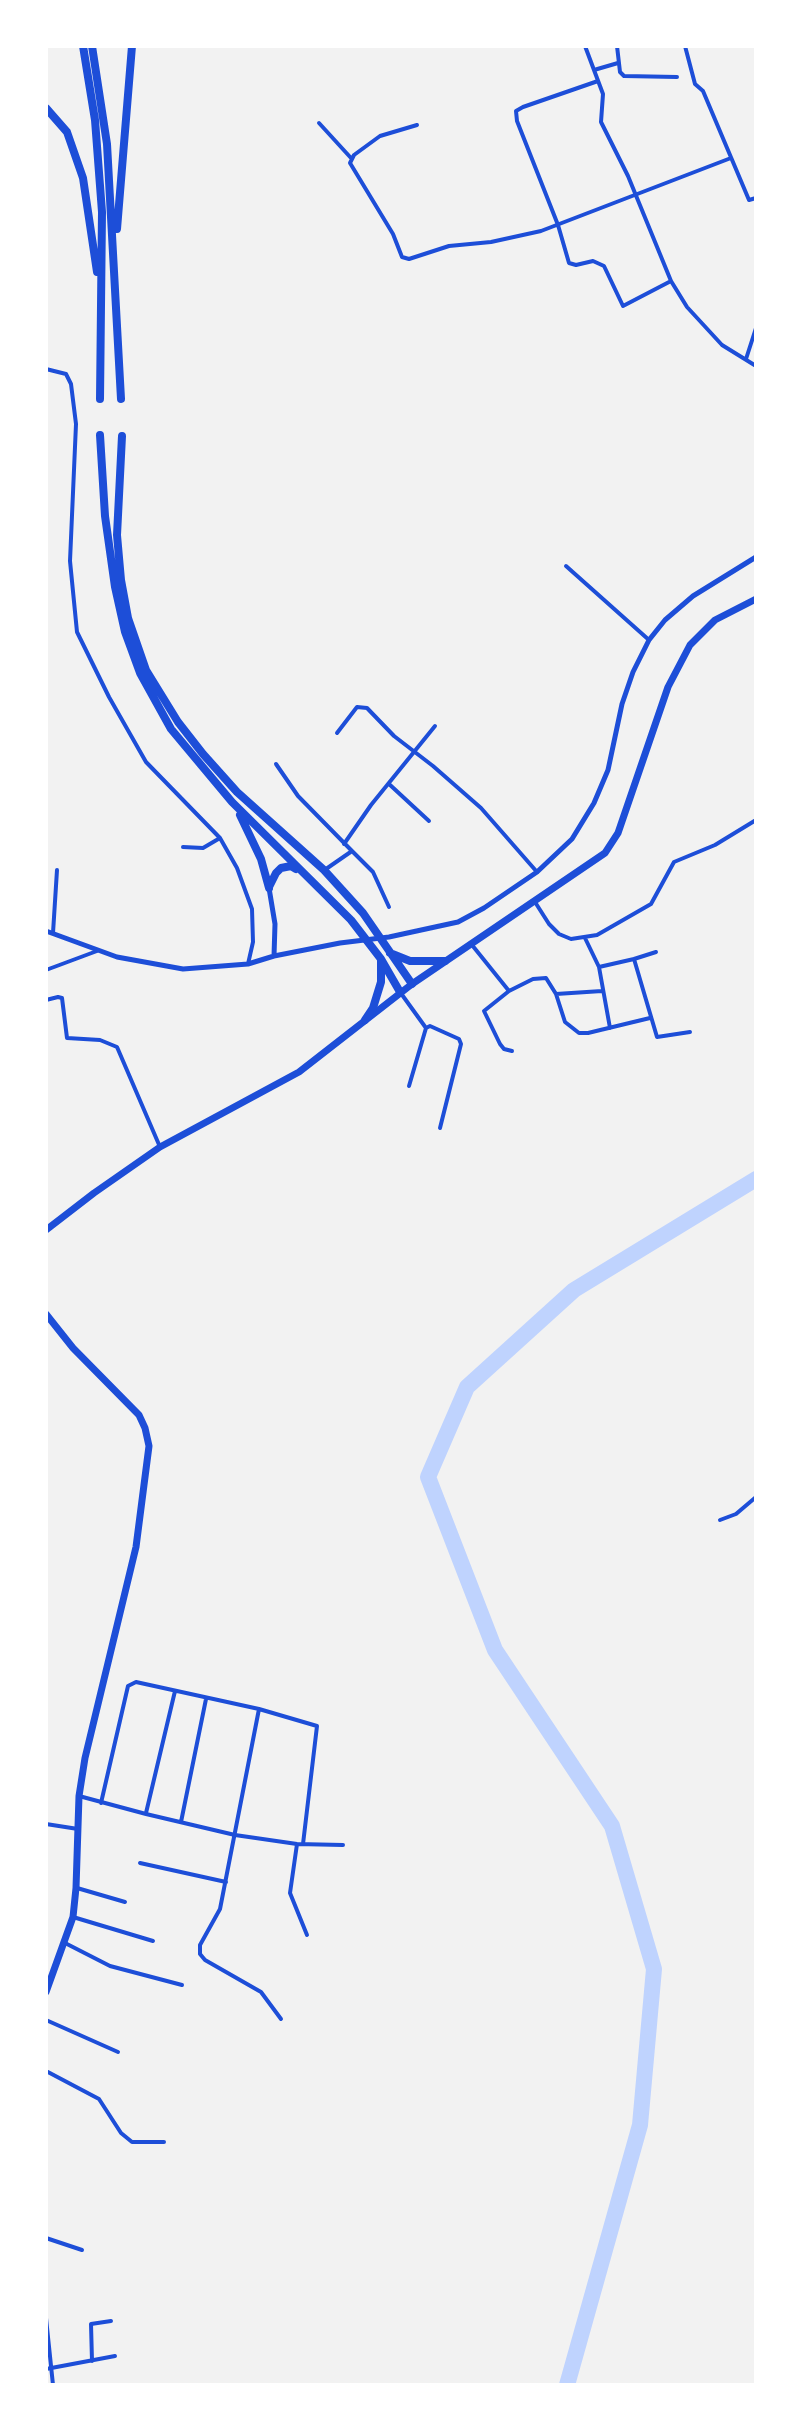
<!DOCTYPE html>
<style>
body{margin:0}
#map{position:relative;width:802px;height:2431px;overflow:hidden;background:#f2f2f2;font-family:"Roboto Condensed",sans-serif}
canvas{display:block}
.frame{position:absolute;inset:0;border:48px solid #fff;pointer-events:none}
</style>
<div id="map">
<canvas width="802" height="2431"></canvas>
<div class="frame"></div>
</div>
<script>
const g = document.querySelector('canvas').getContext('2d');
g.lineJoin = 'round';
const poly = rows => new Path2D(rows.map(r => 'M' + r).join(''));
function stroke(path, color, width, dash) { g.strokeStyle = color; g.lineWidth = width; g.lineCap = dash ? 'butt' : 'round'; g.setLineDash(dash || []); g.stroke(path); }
const river = poly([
 [567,2385,640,2125,654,1969,612,1826,495,1650,428,1477,467,1387,574,1290,756,1179]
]);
const minor = poly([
 [585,46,603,94,601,122,628,176,671,281,687,307,722,345,756,366],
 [617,46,620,72,624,76,677,77],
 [685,46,695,84,703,91,749,200,756,198],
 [594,70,618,63],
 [598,81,523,107,516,111,517,121,558,225,569,263,576,265,593,261,604,266,623,306,671,281],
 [319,123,351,158],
 [417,125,380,136,354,155,350,163,393,234,402,257,409,259,449,246,491,242,541,231,731,158],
 [746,359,756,328],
 [46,369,66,374,71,384,76,424,70,561,77,632,109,697,146,762,220,838,237,868,252,909,253,942,248,964],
 [566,566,649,640],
 [337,733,357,707,367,708,394,736,433,766,481,808,537,872],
 [276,764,298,796,352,851,326,869],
 [389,784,429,821],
 [344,844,371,805,435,726],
 [183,847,203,848,220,838],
 [352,851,373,872,389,907],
 [535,902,549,924,559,934,571,939,597,935,651,904,674,862,715,845,756,820],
 [53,933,57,870],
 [585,938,599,967,634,959,657,1037,690,1032],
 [472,945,509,991,484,1011,500,1044,504,1049,512,1051],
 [634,959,656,952],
 [599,967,610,1028],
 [46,970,97,951],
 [509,991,533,979,546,978,556,994,565,1022,579,1033,588,1033,650,1018],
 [400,992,426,1028,409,1086],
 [556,994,602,991],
 [46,1000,58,997,62,998,67,1038,100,1040,117,1047,160,1147],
 [426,1028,430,1026,459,1039,461,1044,440,1128],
 [720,1520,736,1514,756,1497],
 [259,1709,220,1909,200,1945,200,1954,205,1960,261,1992,281,2019],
 [79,1796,146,1814,235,1835,297,1844,343,1845],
 [101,1803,128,1686,136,1682,259,1709,317,1726,303,1844],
 [146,1813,175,1691],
 [181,1822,206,1699],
 [46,1824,78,1829],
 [297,1844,290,1893,307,1935],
 [140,1863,226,1882],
 [77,1888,125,1902],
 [73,1917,153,1941],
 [65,1943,110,1966,182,1985],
 [46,2020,118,2052],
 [46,2071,99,2099,121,2133,132,2142,164,2142],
 [46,2238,82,2250],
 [46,2318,53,2385],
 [92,2361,91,2324,111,2321],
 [46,2369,115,2356]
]);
const tertiary = poly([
 [269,888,275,924,274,956],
 [46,931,117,957,183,969,248,964,274,956,340,943,389,937,458,922,484,908,537,872,572,839,594,803,608,770,622,704,633,672,649,640,665,620,693,596,756,557]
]);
const trunk = poly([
 [46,1230,94,1193,160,1147,299,1072,412,984,605,853,618,833,668,687,690,645,715,620,756,599],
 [46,1314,73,1348,139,1415,145,1428,149,1446,136,1547,85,1758,79,1796,76,1888,73,1917,46,1992]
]);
const motorway = poly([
 [83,46,95,120,102,212,100,399],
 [92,46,107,144,121,399],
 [46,108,67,132,83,178,97,272],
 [117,229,132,46],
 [100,435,105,516,115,587,125,632,140,673,171,729,232,802,351,920,381,959,400,992],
 [122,436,117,535,121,580,128,618,146,670,178,722,203,754,237,792,324,870,363,913,412,984],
 [240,815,261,859,269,888],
 [269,887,276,873,281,868,291,866,296,869],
 [390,953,410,961,445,961],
 [365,1020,373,1008,381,982,381,960]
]);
stroke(river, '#bfd3fe', 16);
stroke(minor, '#1d4ed8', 4);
stroke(tertiary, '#1d4ed8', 5);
stroke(trunk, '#1d4ed8', 7);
stroke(motorway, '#1d4ed8', 8);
</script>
